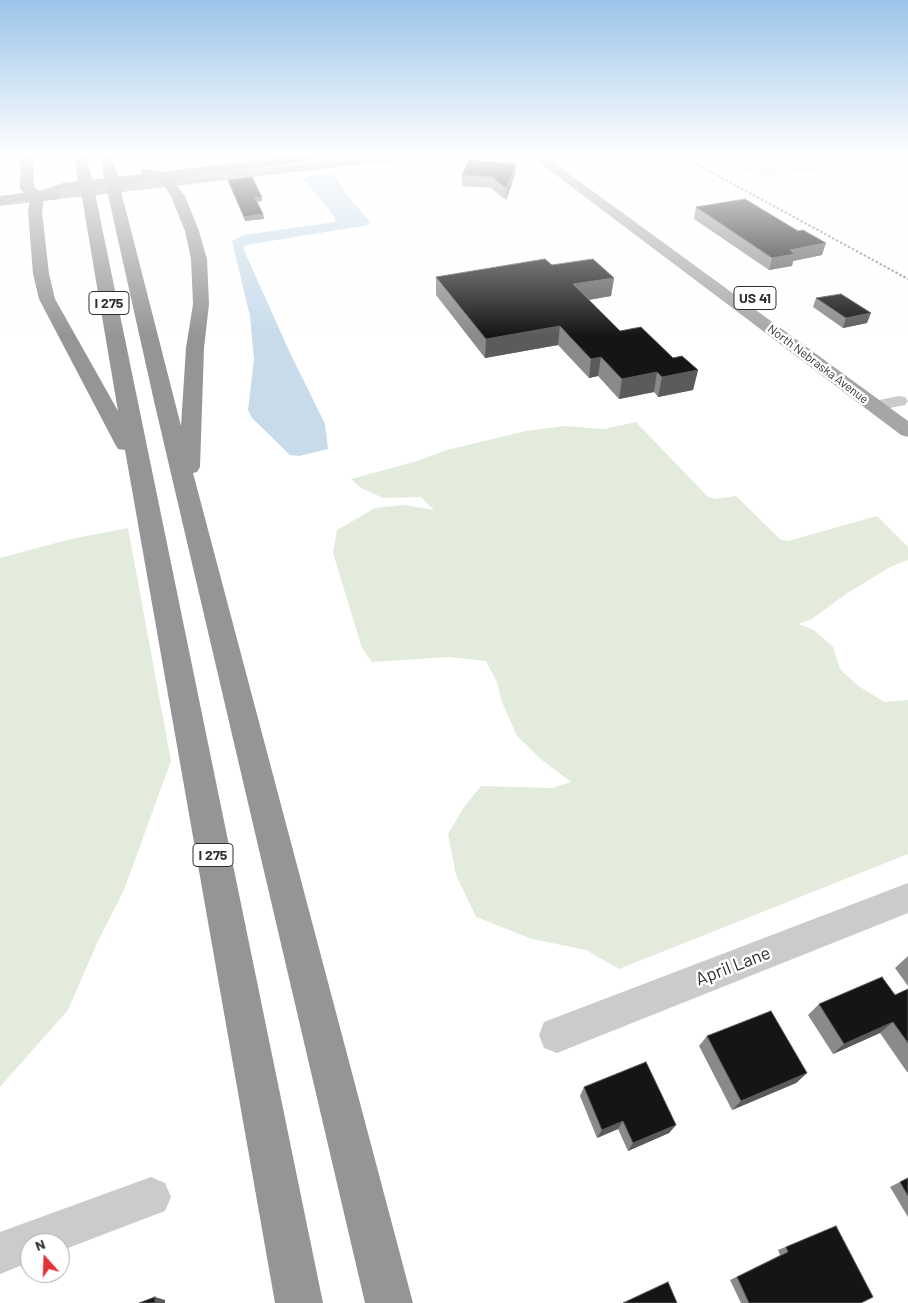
<!DOCTYPE html>
<style>
body{margin:0}
#map{position:relative;width:908px;height:1303px;overflow:hidden;background:#fff;font-family:Barlow,sans-serif}
canvas{display:block}
.north{position:absolute;left:20px;top:1233px;width:50px;height:50px;box-sizing:border-box;background:#fff;border:1px solid #ababab;border-radius:50%;rotate:340deg;font-size:14px;font-weight:700;line-height:20px;text-align:center;color:#2e2e2e}
.north::after{content:'';display:block;margin:auto;width:18px;height:22px;background:#e03439;clip-path:polygon(50% 0,100% 100%,50% 72%,0 100%)}
</style>
<div id="map">
<canvas width="908" height="1303"></canvas>
<div class="north">N</div>
</div>
<script>
const g = document.querySelector('canvas').getContext('2d');
g.lineJoin = 'round';
function fill(path, color) { g.fillStyle = color; g.fill(path, 'evenodd'); }
const poly = rows => new Path2D(rows.map(r => 'M' + r).join(''));
function stroke(path, color, width, dash) { g.strokeStyle = color; g.lineWidth = width; g.lineCap = dash ? 'butt' : 'round'; g.setLineDash(dash || []); g.stroke(path); }
function drawText(font, color, halo, rows, align = 'center') {
  g.font = font + ' Barlow,sans-serif'; g.lineWidth = 5; g.setLineDash([]); g.textBaseline = 'middle'; g.strokeStyle = halo; g.fillStyle = color; for (const [text, x, y, turn = 0] of rows) {
    g.save(); g.translate(x, y); g.rotate((+turn || 0) * Math.PI / 180); g.textAlign = isNaN(turn) ? turn : align; if (halo) g.strokeText(text, 0, 0); g.fillText(text, 0, 0); g.restore();
  }
}
const green = poly([
 [696,154,908,154,908,164,904,169,899,170,823,170,767,176,724,167],
 [636,422,707,496,715,499,736,496,781,540,788,541,877,516,908,547,908,560,890,567,846,594,812,619,798,624,814,630,833,647,840,669,857,685,884,702,908,700,908,854,619,969,586,950,532,939,476,917,456,875,448,834,464,807,481,786,553,788,571,782,542,760,517,736,502,702,497,682,486,661,449,657,372,662,362,648,333,553,337,530,375,508,404,505,434,510,421,497,383,498,361,488,351,479,414,462,447,450,526,431,564,426,604,429],
 [128,528,171,761,124,890,97,943,68,1010,0,1087,0,558,71,539]
]);
const water = poly([
 [327,174,335,175,347,195,370,222,369,225,246,245,243,248,290,353,325,424,328,449,299,456,290,455,252,418,248,410,254,359,250,316,232,241,243,235,335,222,335,218,327,207,303,179,309,176]
]);
const minor = poly([
 [899,396,905,397,908,401,905,405,875,411,869,410,866,406,869,402,899,396],
 [908,883,908,913,557,1053,544,1048,539,1035,544,1022,908,883],
 [151,1177,165,1183,171,1197,165,1211,60,1251,60,1243,30,1243,30,1262,0,1274,0,1232,151,1177]
]);
const major = poly([
 [389,154,424,154,418,158,0,206,0,198,389,154],
 [528,154,542,154,908,421,908,437,901,435,528,154]
]);
const highway = poly([
 [21,154,33,154,34,187,39,191,63,183,141,174,142,170,147,169,160,172,307,154,315,154,317,157,311,161,172,179,185,196,199,231,207,259,209,304,204,348,200,467,197,472,193,473,413,1303,365,1303,154,401,108,195,115,191,122,195,181,426,186,348,193,304,191,259,185,231,171,196,160,180,63,191,56,200,44,200,42,211,49,274,55,299,118,411,82,198,89,194,96,198,323,1303,275,1303,125,450,118,449,115,444,39,299,33,274,28,211,30,200,0,204,0,196,24,193,20,189,21,154],
 [74,154,86,154,91,176,89,179,79,179,77,176,74,154],
 [98,154,110,154,117,173,115,176,105,176,98,154]
]);
const rail = poly([
 [678,154,908,279]
]);
const highwayBridge = poly([
 [110,173,115,195],
 [84,176,89,198]
]);
const wall = poly([
 [516,164,515,175,506,200,491,188,462,186,462,175],
 [228,180,262,201,257,202,263,214,264,219,245,221,229,184],
 [696,207,822,255,793,261,792,266,769,270,694,219],
 [552,265,614,278,611,296,588,300,620,331,698,370,693,390,658,397,654,392,619,399,598,376,589,378,558,345,485,358,436,295,436,277],
 [816,298,867,323,843,328,813,307],
 [908,956,908,986,895,968],
 [908,989,908,1072,907,1072,880,1033,833,1054,808,1015,819,1004,895,995],
 [707,1036,807,1073,796,1083,732,1110,699,1046],
 [584,1087,676,1125,669,1133,628,1151,618,1129,597,1138,580,1096],
 [908,1178,908,1217,890,1187],
 [836,1226,861,1303,741,1303,730,1280,780,1255,778,1250]
]);
const shadedWall = poly([
 [516,164,515,175,506,200,506,188],
 [262,197,262,201,256,202,255,198],
 [263,214,264,219,245,221,244,217],
 [826,243,822,255,793,261,792,266,769,270,772,258,790,250],
 [614,278,611,296,571,303,573,284],
 [871,313,867,323,843,328,846,318],
 [560,326,558,345,485,358,486,339],
 [601,357,598,376,589,378,591,359],
 [698,370,693,390,658,397,662,377],
 [657,372,654,392,619,399,622,379],
 [893,1022,880,1033,833,1054,844,1044],
 [807,1073,796,1083,732,1110,741,1101],
 [623,1121,618,1129,597,1138,602,1130],
 [676,1125,669,1133,628,1151,633,1143],
 [155,1297,165,1300,165,1303,155,1303]
]);
const building = poly([
 [469,160,516,164,506,188,492,177,462,175,469,160],
 [252,177,262,197,255,198,263,214,244,217,228,180,252,177],
 [745,199,798,231,803,230,826,243,790,250,795,254,772,258,696,207,745,199],
 [545,259,552,265,593,259,614,278,573,284,620,331,641,327,673,358,682,356,698,370,662,377,657,372,622,379,601,357,591,359,560,326,486,339,436,277,545,259],
 [841,294,871,313,846,318,816,298,841,294],
 [882,977,895,995,908,989,908,1043,893,1022,844,1044,819,1004,882,977],
 [771,1011,807,1073,741,1101,707,1036,771,1011],
 [646,1062,676,1125,633,1143,623,1121,602,1130,584,1087,646,1062],
 [908,1178,908,1196,900,1182,908,1178],
 [836,1226,873,1297,861,1303,749,1303,737,1277,788,1252,786,1247,836,1226],
 [668,1282,677,1303,623,1303,668,1282],
 [155,1297,155,1303,139,1303,155,1297]
]);
const farStreetnames = [
 ["North Nebraska Avenue",818,364,37]
];
const shields = [
 [755,298,42],
 [109,303,40],
 [213,855,40]
];
const shieldNames = [
 ["US 41",755,298],
 ["I 275",109,303],
 ["I 275",213,855]
];
const nearStreetnames = [
 ["April Lane",733,966,-21]
];
fill(green, '#e3ebdc');
fill(water, '#c8dbea');
fill(minor, '#cbcbcb');
fill(major, '#a6a6a6');
fill(highway, '#959595');
stroke(rail, '#838383', 2, [2.5, 2]);
stroke(highwayBridge, '#959595', 14);
fill(wall, '#8a8a8a');
fill(shadedWall, '#5b5b5b');
fill(building, '#151515');
stroke(building, '#5b5b5b', 1);
const sky = g.createLinearGradient(0, 0, 0, 336);
sky.addColorStop(0, '#9bc4e9');
sky.addColorStop(0.46, '#fff');
sky.addColorStop(1, '#ffffff00');
g.fillStyle = sky;
g.fillRect(0, 0, 908, 336);
drawText('12px', '#2e2e2e', '#fff', farStreetnames);
for (const [x, y, w] of shields) { const box = new Path2D(); box.roundRect(x - w / 2, y - 11.5, w, 23, 4); g.fillStyle = '#fff'; g.fill(box); stroke(box, '#2e2e2e', 1); }
drawText('bold 14px', '#2e2e2e', null, shieldNames);
drawText('18px', '#2e2e2e', '#fff', nearStreetnames);
</script>
